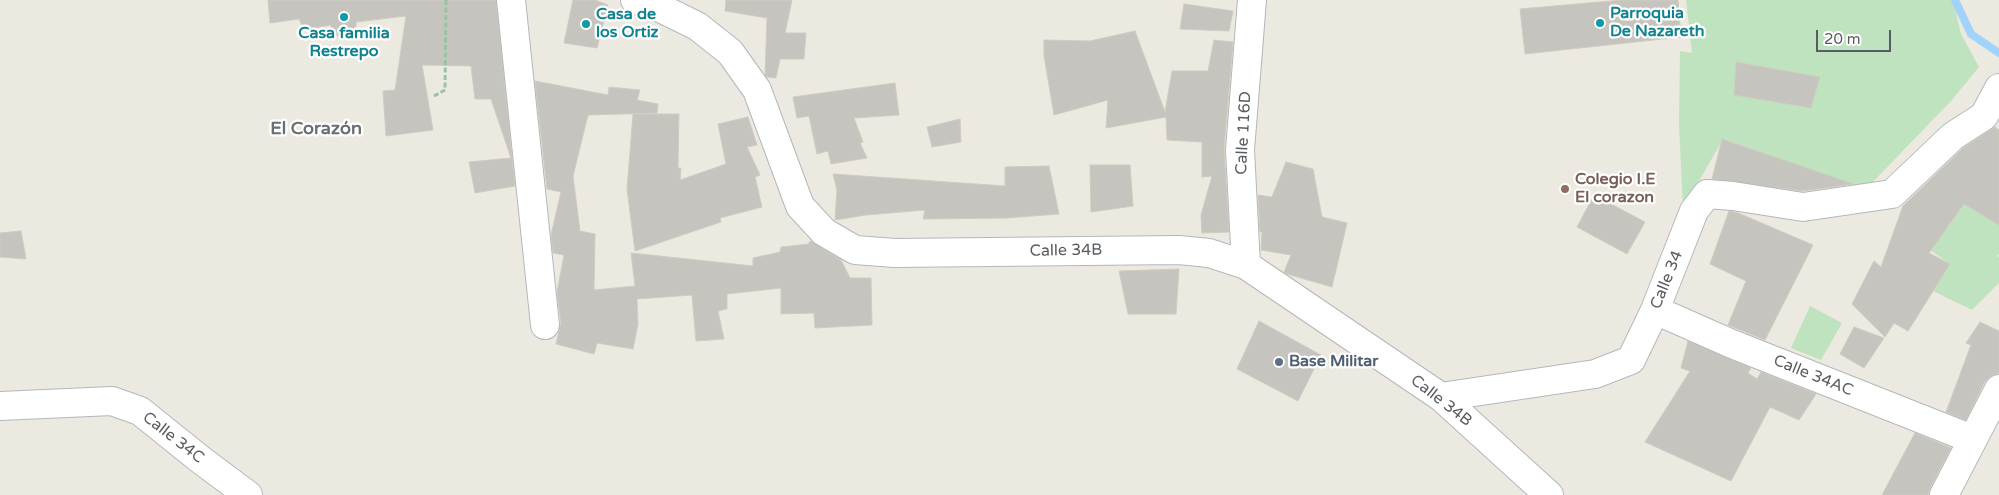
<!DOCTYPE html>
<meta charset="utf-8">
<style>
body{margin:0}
#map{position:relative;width:1999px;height:495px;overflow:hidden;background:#ece9e1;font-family:"Varela Round",sans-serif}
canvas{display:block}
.scale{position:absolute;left:1816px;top:30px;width:75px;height:22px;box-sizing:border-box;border:2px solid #595d61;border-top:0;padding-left:6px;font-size:15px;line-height:18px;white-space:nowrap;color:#595d61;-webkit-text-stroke:4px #fff;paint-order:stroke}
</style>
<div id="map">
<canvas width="1999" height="495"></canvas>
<div class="scale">20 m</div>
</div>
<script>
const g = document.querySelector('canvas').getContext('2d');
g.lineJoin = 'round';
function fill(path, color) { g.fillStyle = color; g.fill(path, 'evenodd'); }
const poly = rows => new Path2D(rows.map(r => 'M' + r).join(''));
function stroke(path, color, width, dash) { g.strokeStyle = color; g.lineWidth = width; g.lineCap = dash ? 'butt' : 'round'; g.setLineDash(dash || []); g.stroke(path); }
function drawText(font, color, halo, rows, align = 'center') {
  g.font = font + ' "Varela Round",sans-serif'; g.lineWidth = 4.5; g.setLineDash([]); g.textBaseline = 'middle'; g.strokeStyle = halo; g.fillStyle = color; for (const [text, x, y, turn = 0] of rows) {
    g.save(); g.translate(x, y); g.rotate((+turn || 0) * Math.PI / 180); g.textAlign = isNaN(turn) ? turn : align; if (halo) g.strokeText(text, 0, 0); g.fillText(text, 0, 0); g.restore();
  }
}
const green = poly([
 [1686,0,1953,0,1961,34,1979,67,1951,101,1866,189,1723,139,1683,209,1679,124,1680,51,1692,53],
 [1709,57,1820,77,1811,108,1734,95,1736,62],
 [1992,193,1999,198,1999,254,1997,256,1999,257,1999,283,1972,310,1933,291,1950,264,1929,249,1940,226,1947,229,1964,204,1984,216],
 [1810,306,1842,323,1821,360,1791,348]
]);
const stream = poly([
 [1955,0,1971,34,1999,53]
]);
const building = poly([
 [268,0,496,0,515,186,475,193,469,162,511,158,491,99,475,99,471,66,422,65,433,130,386,136,383,91,395,90,406,16,356,22,356,35,331,36,331,25,304,30,299,19,270,23,268,0],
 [573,0,595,0,608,5,597,48,564,43,573,0],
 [726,0,792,0,785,33,806,33,804,59,780,59,776,78,767,77,765,75,767,18,725,11,726,0],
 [1622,0,1678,0,1681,37,1525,54,1520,9,1622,0],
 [1184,4,1233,11,1229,31,1180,29,1184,4],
 [1135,31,1165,112,1172,71,1208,71,1214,40,1233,42,1224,149,1229,232,1202,233,1201,215,1212,176,1202,177,1202,142,1167,140,1166,117,1106,128,1108,100,1054,115,1044,56,1044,40,1090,41,1135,31],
 [1736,62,1820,77,1811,108,1734,95,1736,62],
 [535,81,608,95,609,87,640,90,637,100,658,104,657,113,588,115,573,176,580,231,595,234,594,290,635,286,631,253,753,266,753,258,780,252,781,247,809,244,809,242,811,241,841,260,850,278,871,278,872,325,815,328,814,313,781,314,781,288,727,294,727,309,718,311,724,339,696,341,692,295,637,299,638,324,633,349,597,343,594,354,556,344,561,323,557,292,564,255,553,253,551,235,561,192,547,189,535,81],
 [895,83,899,115,854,118,863,142,860,143,867,158,831,164,828,151,817,154,809,116,797,118,793,97,895,83],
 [633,114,679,114,678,168,681,168,680,180,726,164,718,124,748,117,757,145,747,147,760,175,755,177,762,207,720,218,721,222,635,251,627,189,633,114],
 [960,119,961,142,932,147,927,127,960,119],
 [1995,127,1999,130,1999,225,1964,204,1929,253,1950,264,1908,331,1894,323,1885,337,1852,304,1874,261,1881,267,1903,206,1963,148,1995,127],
 [1722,139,1807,168,1853,184,1803,191,1712,179,1722,139],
 [1286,162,1313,169,1322,217,1347,223,1332,287,1287,274,1284,272,1291,255,1261,250,1262,232,1260,232,1258,195,1272,197,1286,162],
 [1090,165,1130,165,1133,206,1091,212,1090,165],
 [1049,166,1059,214,1006,218,923,219,925,210,866,215,835,220,837,190,833,174,1005,186,1005,167,1049,166],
 [1594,195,1645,222,1627,254,1577,227,1594,195],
 [1729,211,1738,213,1813,245,1765,340,1728,325,1746,281,1710,264,1729,211],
 [21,231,26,259,0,257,0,233,21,231],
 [1179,269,1176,314,1128,314,1119,271,1179,269],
 [1259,321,1321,355,1298,401,1237,369,1259,321],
 [1980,322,1999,331,1999,373,1991,376,1985,381,1966,420,1946,412,1971,345,1966,343,1980,322],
 [1854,327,1884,338,1864,368,1840,354,1854,327],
 [1688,341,1751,368,1748,373,1757,379,1761,372,1816,394,1799,420,1770,407,1731,481,1645,442,1690,371,1681,368,1688,341],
 [1915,433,1951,448,1930,488,1928,495,1882,495,1915,433]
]);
const path = poly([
 [434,96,445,90,446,0]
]);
const minor = poly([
 [511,0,545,325],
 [635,0,650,3,697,26,730,52,757,90,800,206,824,232,855,250,895,253,1179,250,1209,253,1246,265,1441,397,1549,495],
 [1246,265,1240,150,1252,0],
 [1655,310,1732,344,1972,439],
 [1441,397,1595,374,1631,360,1655,310,1694,211,1707,194,1733,196,1803,207,1892,194,1953,136,1984,116,1999,88],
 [0,406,112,401,140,411,201,460,248,495],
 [1944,495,1999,389]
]);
const markers = [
 [344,17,5,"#0f9aa8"],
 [1600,23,5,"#0f9aa8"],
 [586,24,5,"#0f9aa8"],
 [1565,189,5,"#8d6e63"],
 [1279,362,5,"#5c6f8a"]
];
const cultureNames = [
 ["Parroquia",1610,14],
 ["De Nazareth",1610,32],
 ["Casa de",596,15],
 ["los Ortiz",596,33],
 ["Casa familia",344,34,"center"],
 ["Restrepo",344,52,"center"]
];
const streetNames = [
 ["Calle 116D",1244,133,-87],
 ["Calle 34B",1066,251,-1],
 ["Calle 34",1667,280,-68],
 ["Calle 34AC",1813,376,22],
 ["Calle 34B",1441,401,38],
 ["Calle 34C",173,438,38]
];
const educationNames = [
 ["Colegio I.E",1575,180],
 ["El corazon",1575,198]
];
const serviceNames = [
 ["Base Militar",1289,362]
];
const neighbourhoodNames = [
 ["El Corazón",316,129]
];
fill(green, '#bee3be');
stroke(stream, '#a2d4fb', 8);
fill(building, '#c6c4be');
stroke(building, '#d0cbc0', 1);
stroke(minor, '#b4b7bb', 30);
stroke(path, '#98c3a4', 3, [5, 2.5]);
stroke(minor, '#fff', 28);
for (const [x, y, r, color] of markers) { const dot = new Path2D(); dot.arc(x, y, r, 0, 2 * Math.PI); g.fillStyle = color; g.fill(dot); stroke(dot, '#fff', 2); }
drawText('bold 16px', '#0d838f', '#fff', cultureNames, 'left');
drawText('16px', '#595d61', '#fff', streetNames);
drawText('bold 16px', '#785e54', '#fff', educationNames, 'left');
drawText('bold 16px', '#4e5e75', '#fff', serviceNames, 'left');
drawText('bold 18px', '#6a6f73', '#fff', neighbourhoodNames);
</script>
